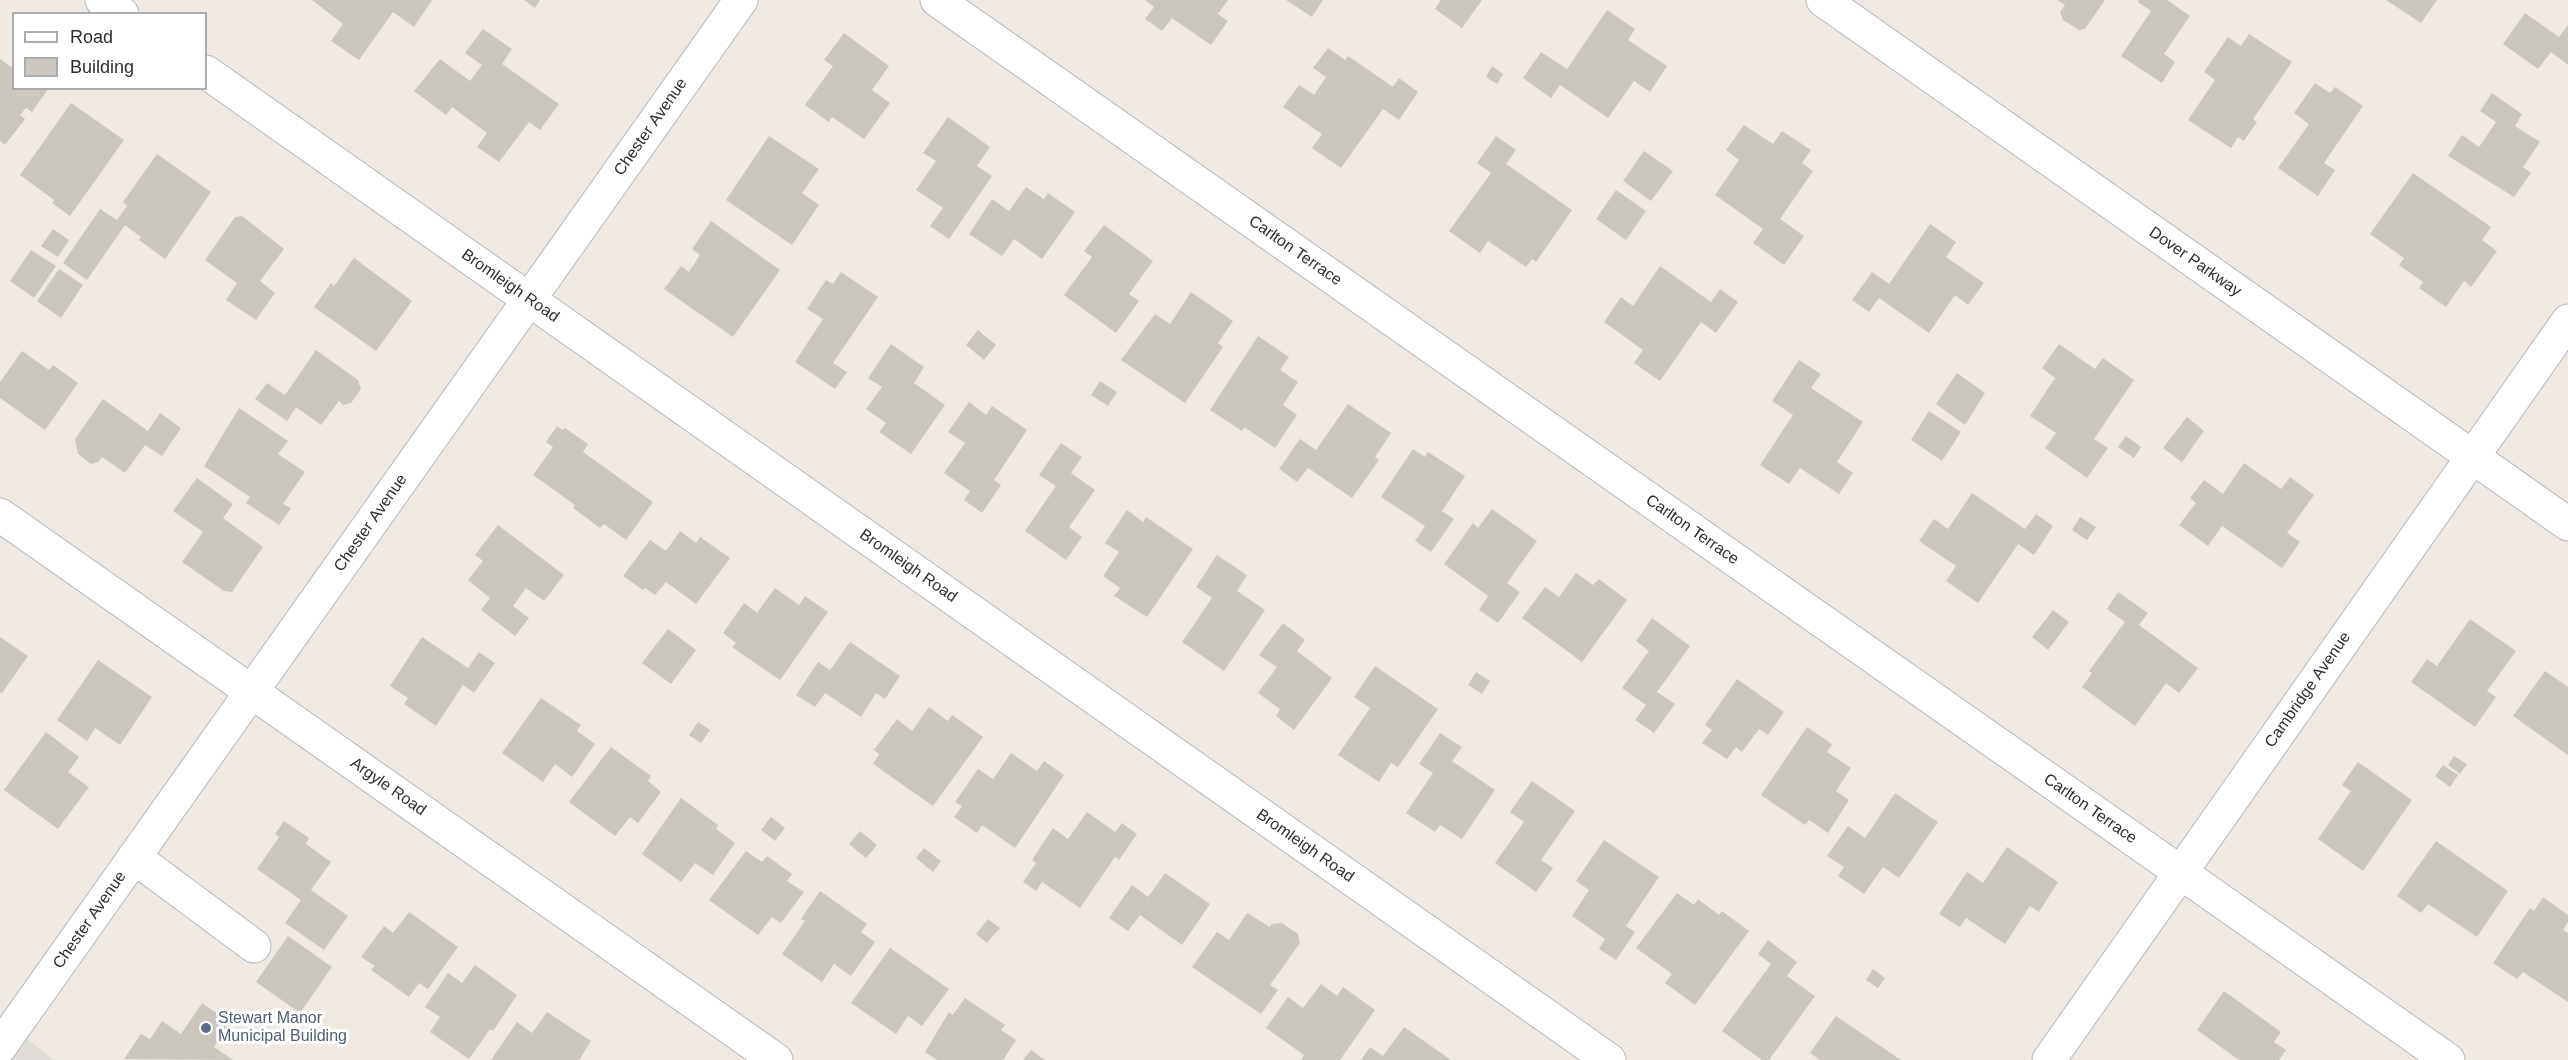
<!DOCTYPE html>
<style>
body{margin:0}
#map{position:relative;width:2568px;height:1060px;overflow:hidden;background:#efe9e1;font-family:Arial,sans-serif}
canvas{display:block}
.legend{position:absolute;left:12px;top:12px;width:195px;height:78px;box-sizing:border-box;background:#fff;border:2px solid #ababab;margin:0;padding:8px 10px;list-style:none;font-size:18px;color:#2e2e2e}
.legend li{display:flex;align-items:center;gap:12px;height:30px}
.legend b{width:30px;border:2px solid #ababab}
</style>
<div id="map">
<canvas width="2568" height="1060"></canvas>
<ul class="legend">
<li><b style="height:8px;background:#fff"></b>Road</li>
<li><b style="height:16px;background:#cbc7bf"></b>Building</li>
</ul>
</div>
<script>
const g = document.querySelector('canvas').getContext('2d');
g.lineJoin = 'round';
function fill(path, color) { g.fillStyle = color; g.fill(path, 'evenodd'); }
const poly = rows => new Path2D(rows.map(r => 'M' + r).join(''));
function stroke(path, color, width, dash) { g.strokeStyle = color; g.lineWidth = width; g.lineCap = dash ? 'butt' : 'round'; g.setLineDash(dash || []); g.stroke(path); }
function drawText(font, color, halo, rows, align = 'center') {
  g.font = font + ' Arial,sans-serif'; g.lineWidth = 6; g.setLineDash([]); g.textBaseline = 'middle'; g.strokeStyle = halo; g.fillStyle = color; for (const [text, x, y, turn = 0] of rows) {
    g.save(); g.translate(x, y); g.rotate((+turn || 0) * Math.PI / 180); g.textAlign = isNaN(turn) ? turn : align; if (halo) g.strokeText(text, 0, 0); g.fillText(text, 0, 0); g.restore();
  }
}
const plaza = poly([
 [0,1016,47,1055,53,1060,0,1060]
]);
const building = poly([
 [312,0,432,0,414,27,393,12,359,60,331,41,343,24],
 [524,0,540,0,535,8],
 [1145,0,1228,0,1218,14,1228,21,1211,45,1172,18,1162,31,1145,19,1154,7],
 [1286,0,1323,0,1312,17],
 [1441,0,1482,0,1462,28,1435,9],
 [2057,0,2105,0,2085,29,2079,30,2063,20,2060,12,2065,5],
 [2139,0,2167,0,2190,16,2164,54,2175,62,2162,83,2121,56,2151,11,2138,2],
 [2386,0,2437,0,2421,23],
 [1607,10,1635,29,1628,40,1667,66,1650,92,1634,81,1608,118,1560,85,1551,98,1523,78,1541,52,1567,69],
 [2525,13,2559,37,2568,25,2568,65,2551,52,2538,69,2503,44],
 [483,29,512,49,502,64,559,104,540,130,529,122,499,162,477,147,487,133,452,107,446,115,414,91,440,59,470,81,482,65,465,53],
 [844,33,889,66,872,90,890,103,864,139,832,117,829,122,805,105,833,66,824,60],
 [2249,34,2292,62,2253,119,2257,122,2244,141,2238,137,2231,148,2188,120,2215,80,2204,72,2228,37,2241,46],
 [1328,48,1345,60,1348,56,1393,87,1399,78,1418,92,1399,120,1383,109,1341,168,1312,148,1322,134,1283,107,1299,85,1314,95,1326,77,1313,68],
 [0,59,14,69,14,88,49,88,32,112,26,108,20,115,25,119,5,145,0,141],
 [1492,66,1503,74,1497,84,1486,77],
 [2315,83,2330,93,2335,87,2363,106,2324,163,2335,170,2318,196,2278,168,2309,124,2294,113],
 [2492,93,2522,114,2515,126,2540,142,2523,167,2531,173,2514,197,2448,156,2462,135,2479,147,2496,122,2480,111],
 [71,103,124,140,70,216,52,203,54,200,20,175],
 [948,117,990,147,977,166,992,176,949,239,930,226,943,208,916,190,936,161,923,153],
 [1744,125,1773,144,1782,131,1811,150,1802,163,1813,171,1780,219,1804,236,1784,265,1753,243,1763,229,1715,195,1739,160,1726,150],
 [769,136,819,169,802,193,819,205,792,245,726,200],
 [1496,136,1516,150,1506,164,1572,210,1536,262,1532,259,1526,267,1488,241,1480,253,1449,231,1491,173,1477,163],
 [1644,151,1673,171,1651,201,1623,181],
 [157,154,211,192,165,259,139,240,141,237,125,225,87,280,63,263,100,209,117,220,127,206,123,202],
 [2413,173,2491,227,2482,240,2497,251,2471,287,2464,281,2446,307,2419,288,2423,282,2399,265,2404,258,2370,234],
 [1026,187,1044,199,1048,193,1075,212,1042,259,1014,239,1002,256,969,234,992,199,1009,211],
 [1616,190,1646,211,1626,240,1596,219],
 [242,216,284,249,260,281,275,293,256,320,226,300,237,283,205,260,235,217],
 [711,221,780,270,733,337,664,289,681,266,689,272,700,255,692,249],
 [1930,224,1956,242,1946,257,1984,283,1968,305,1955,295,1929,333,1879,298,1869,312,1852,300,1872,272,1889,284],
 [1104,225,1153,261,1129,294,1139,301,1116,333,1064,295,1092,257,1084,251],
 [53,229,69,240,58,257,41,246],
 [31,250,56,266,34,298,10,281],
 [354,258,412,301,376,351,314,307,331,283,334,286],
 [1660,266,1711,302,1720,289,1738,302,1716,333,1701,322,1660,381,1634,363,1643,350,1604,322,1621,297,1633,306],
 [59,269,83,285,61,318,37,301],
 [841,272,878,297,833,363,847,372,835,389,795,362,823,319,807,309,826,280,833,284],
 [1191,292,1233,321,1218,343,1223,347,1185,403,1121,360,1155,314,1170,324],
 [978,330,996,345,984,360,966,345],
 [1258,336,1289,357,1280,370,1298,382,1283,405,1297,415,1275,448,1244,427,1242,431,1210,410],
 [891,344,924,367,914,383,945,405,911,454,879,432,886,423,866,409,882,387,868,378],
 [2059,344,2095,369,2103,358,2134,380,2094,439,2108,448,2087,478,2045,448,2056,433,2030,416,2055,378,2042,368],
 [316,350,358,380,361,389,351,403,343,405,339,401,321,425,296,407,287,421,255,399,267,383,285,395],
 [22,351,49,370,53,365,78,383,45,430,0,398,0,382],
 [1799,360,1821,374,1811,388,1863,422,1837,462,1853,473,1839,494,1800,468,1789,484,1760,465,1793,415,1772,401],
 [1957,373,1985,393,1965,425,1936,404],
 [1100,381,1117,392,1108,406,1091,395],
 [103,399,148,431,160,413,181,428,162,456,145,445,125,473,102,457,98,462,91,464,78,454,75,439],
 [969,402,986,415,992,406,1027,430,994,480,1001,485,982,513,964,500,970,491,944,473,965,443,948,432],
 [1348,404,1391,433,1375,457,1379,460,1352,498,1308,468,1297,482,1279,469,1300,439,1316,450],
 [239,408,288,441,278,454,305,472,283,504,291,508,279,525,246,503,250,497,204,466],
 [1929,411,1961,432,1942,461,1911,440],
 [2187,417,2204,431,2182,462,2163,448],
 [557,426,562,430,565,428,588,444,583,452,653,502,626,540,604,524,600,528,573,508,575,505,533,475,553,447,546,442],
 [2126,436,2141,447,2134,458,2118,447],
 [1061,443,1082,457,1071,473,1095,490,1069,527,1082,537,1066,560,1025,531,1056,486,1039,475],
 [1413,449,1425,457,1428,452,1465,476,1442,511,1454,519,1431,552,1415,541,1425,526,1381,497],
 [2244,463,2281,489,2290,477,2314,495,2287,533,2300,542,2282,568,2222,526,2208,546,2179,525,2196,503,2190,498,2204,480,2223,494],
 [197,478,233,504,223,518,263,547,232,592,224,591,182,562,203,532,173,511],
 [1972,493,2025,529,2036,514,2053,526,2034,555,2018,544,1978,603,1946,581,1956,566,1919,541,1934,519,1948,529],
 [1492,509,1537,541,1507,583,1520,592,1498,623,1479,610,1488,596,1444,564,1473,523,1478,528],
 [1127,510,1143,522,1146,517,1193,549,1147,617,1114,596,1120,588,1103,576,1119,552,1105,543],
 [2080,517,2096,527,2087,540,2072,530],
 [498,525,564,575,544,601,526,588,513,606,529,618,515,636,481,610,490,598,468,580,483,561,475,555],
 [680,531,696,543,700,537,730,558,696,604,666,582,655,595,645,588,643,590,623,576,650,540,666,551],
 [1217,555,1247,575,1237,591,1265,610,1224,671,1182,642,1212,598,1196,587],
 [1576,573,1593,585,1599,579,1627,600,1582,662,1522,618,1545,587,1559,597],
 [775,588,799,605,805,596,828,612,780,680,732,647,736,643,723,633,744,603,757,613],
 [2118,592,2148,613,2139,625,2198,668,2179,693,2166,683,2135,726,2082,687,2092,673,2089,671,2125,622,2107,609],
 [2053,610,2069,622,2048,650,2032,637],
 [1652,618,1690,646,1657,692,1675,704,1654,733,1635,720,1646,705,1622,688,1649,651,1636,641],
 [2470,619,2516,651,2487,691,2496,697,2475,727,2411,682,2427,659,2437,666],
 [1283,623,1305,640,1297,651,1332,678,1294,730,1276,716,1280,709,1258,693,1277,667,1259,655],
 [668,629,696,650,671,684,642,663],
 [0,637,28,656,2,693,0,692],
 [422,637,468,668,479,652,495,663,474,693,463,685,436,726,404,704,408,698,390,686],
 [850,642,900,676,885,699,876,693,861,717,825,693,815,707,796,695,818,662,830,670],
 [98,660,152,697,120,745,95,728,87,741,57,720],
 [1375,666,1438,709,1398,767,1391,763,1379,782,1338,755,1370,708,1354,697],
 [2545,671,2568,687,2568,755,2513,716],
 [1476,672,1490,681,1482,694,1468,685],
 [1737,679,1784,712,1768,735,1759,729,1742,752,1736,747,1727,759,1702,743,1712,730,1705,725],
 [541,698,581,725,577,731,595,744,572,777,555,764,543,782,502,753],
 [929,707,948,721,952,715,983,737,933,806,873,764,879,754,874,750,897,719,912,731],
 [698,722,710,730,701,743,689,735],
 [1807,727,1832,744,1827,752,1851,768,1836,791,1849,800,1828,833,1809,820,1805,825,1761,795],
 [46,732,79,757,68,772,89,787,58,829,4,790],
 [1440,733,1462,747,1452,761,1495,790,1462,839,1440,825,1435,832,1406,813,1433,773,1419,764],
 [611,747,651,776,648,781,661,792,638,823,630,817,615,836,569,802],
 [1011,753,1037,771,1044,761,1064,775,1015,848,982,825,977,833,954,817,962,806,955,802,978,769,993,779],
 [2454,756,2467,764,2460,774,2448,765],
 [2358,762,2412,800,2363,871,2318,839,2351,791,2342,785],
 [2443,765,2458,775,2450,787,2435,776],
 [1532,781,1575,811,1541,860,1553,868,1536,892,1495,863,1524,822,1510,812],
 [1895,793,1938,822,1899,878,1883,867,1864,894,1838,876,1844,867,1827,856,1848,826,1865,838],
 [681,798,718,825,716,829,735,843,713,875,695,863,681,882,642,854],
 [1087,812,1115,832,1122,823,1137,834,1119,860,1115,857,1080,908,1042,882,1036,891,1023,882,1036,863,1032,860,1053,828,1068,839],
 [771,817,785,828,775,841,761,830],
 [284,821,309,838,306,844,331,862,311,890,348,916,324,950,285,923,301,900,257,869,279,837,275,834],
 [860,831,877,845,866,858,849,844],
 [1604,840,1659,877,1626,926,1635,932,1616,960,1599,949,1605,939,1572,916,1589,890,1576,881],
 [2436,841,2508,891,2477,937,2428,904,2421,913,2397,896],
 [2007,847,2058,882,2039,912,2030,906,2005,944,1966,918,1960,927,1939,914,1967,872,1983,883],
 [924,848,941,861,933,872,916,858],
 [746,851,762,862,767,856,792,874,787,881,804,892,781,923,772,917,758,935,709,900],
 [1165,873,1210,904,1182,945,1140,915,1128,931,1109,918,1132,885,1148,897],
 [820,891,867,924,861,932,875,942,851,976,834,964,822,982,782,954,805,921,801,919],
 [1677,893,1694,905,1698,899,1719,915,1722,911,1749,931,1695,1005,1665,983,1672,974,1636,948],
 [2543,897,2568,915,2568,922,2563,930,2568,933,2568,1002,2523,972,2517,979,2493,963,2530,908,2534,911],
 [409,912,458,947,428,989,419,983,409,997,371,970,375,966,361,957,384,926,393,933],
 [1247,913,1270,927,1271,924,1282,923,1298,934,1300,943,1270,985,1278,990,1261,1014,1192,967,1217,932,1229,940],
 [988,919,1000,928,987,943,976,934],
 [288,936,332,967,300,1013,256,982],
 [1768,940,1797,962,1787,976,1815,996,1769,1060,1762,1060,1722,1031,1771,964,1758,954],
 [890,948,949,989,922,1026,908,1016,896,1034,851,1003],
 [475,965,517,995,493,1031,490,1029,469,1059,430,1032,440,1017,425,1007,448,973,462,983],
 [1873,969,1885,978,1878,988,1866,980],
 [1321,984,1337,996,1343,987,1375,1010,1340,1060,1301,1060,1304,1055,1266,1028,1288,997,1303,1008],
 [2224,991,2281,1032,2274,1042,2286,1050,2279,1060,2239,1060,2197,1030],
 [965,998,1005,1025,1001,1030,1016,1040,1003,1060,937,1060,925,1052,949,1012,953,1015],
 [202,1003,231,1023,214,1047,233,1060,124,1059,141,1034,150,1039,162,1021,181,1034],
 [547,1012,591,1041,579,1060,491,1060,517,1022,532,1033],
 [1836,1016,1901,1060,1820,1060,1810,1053],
 [1404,1027,1451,1060,1361,1060,1370,1047,1383,1056],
 [1031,1050,1045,1060,1023,1060]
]);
const minor = poly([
 [102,0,122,14],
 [937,0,2448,1060],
 [1823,0,2568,524],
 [206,72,1609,1060],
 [0,515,776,1060],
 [134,857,254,946],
 [0,1047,741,0],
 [2049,1060,2568,321]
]);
const markers = [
 [206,1028,6,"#5c6f8a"]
];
const streetNames = [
 ["Chester Avenue",651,127,-55],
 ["Carlton Terrace",1295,251,35],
 ["Dover Parkway",2195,262,35],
 ["Bromleigh Road",510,286,35],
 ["Chester Avenue",371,523,-55],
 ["Carlton Terrace",1692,530,35],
 ["Bromleigh Road",908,566,35],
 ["Cambridge Avenue",2308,690,-55],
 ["Argyle Road",388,787,35],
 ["Carlton Terrace",2090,809,35],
 ["Bromleigh Road",1305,846,35],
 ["Chester Avenue",90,920,-55]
];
const serviceNames = [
 ["Stewart Manor",218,1019],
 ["Municipal Building",218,1037]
];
fill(plaza, '#dfdcd8');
fill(building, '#cbc7bf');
stroke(minor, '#b4b7c1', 35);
stroke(minor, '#fff', 33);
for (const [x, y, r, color] of markers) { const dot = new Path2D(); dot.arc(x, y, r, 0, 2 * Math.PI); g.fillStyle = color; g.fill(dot); stroke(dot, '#fff', 2); }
drawText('16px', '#2e2e2e', '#fff', streetNames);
drawText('16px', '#4e5e75', '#fff', serviceNames, 'left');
</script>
